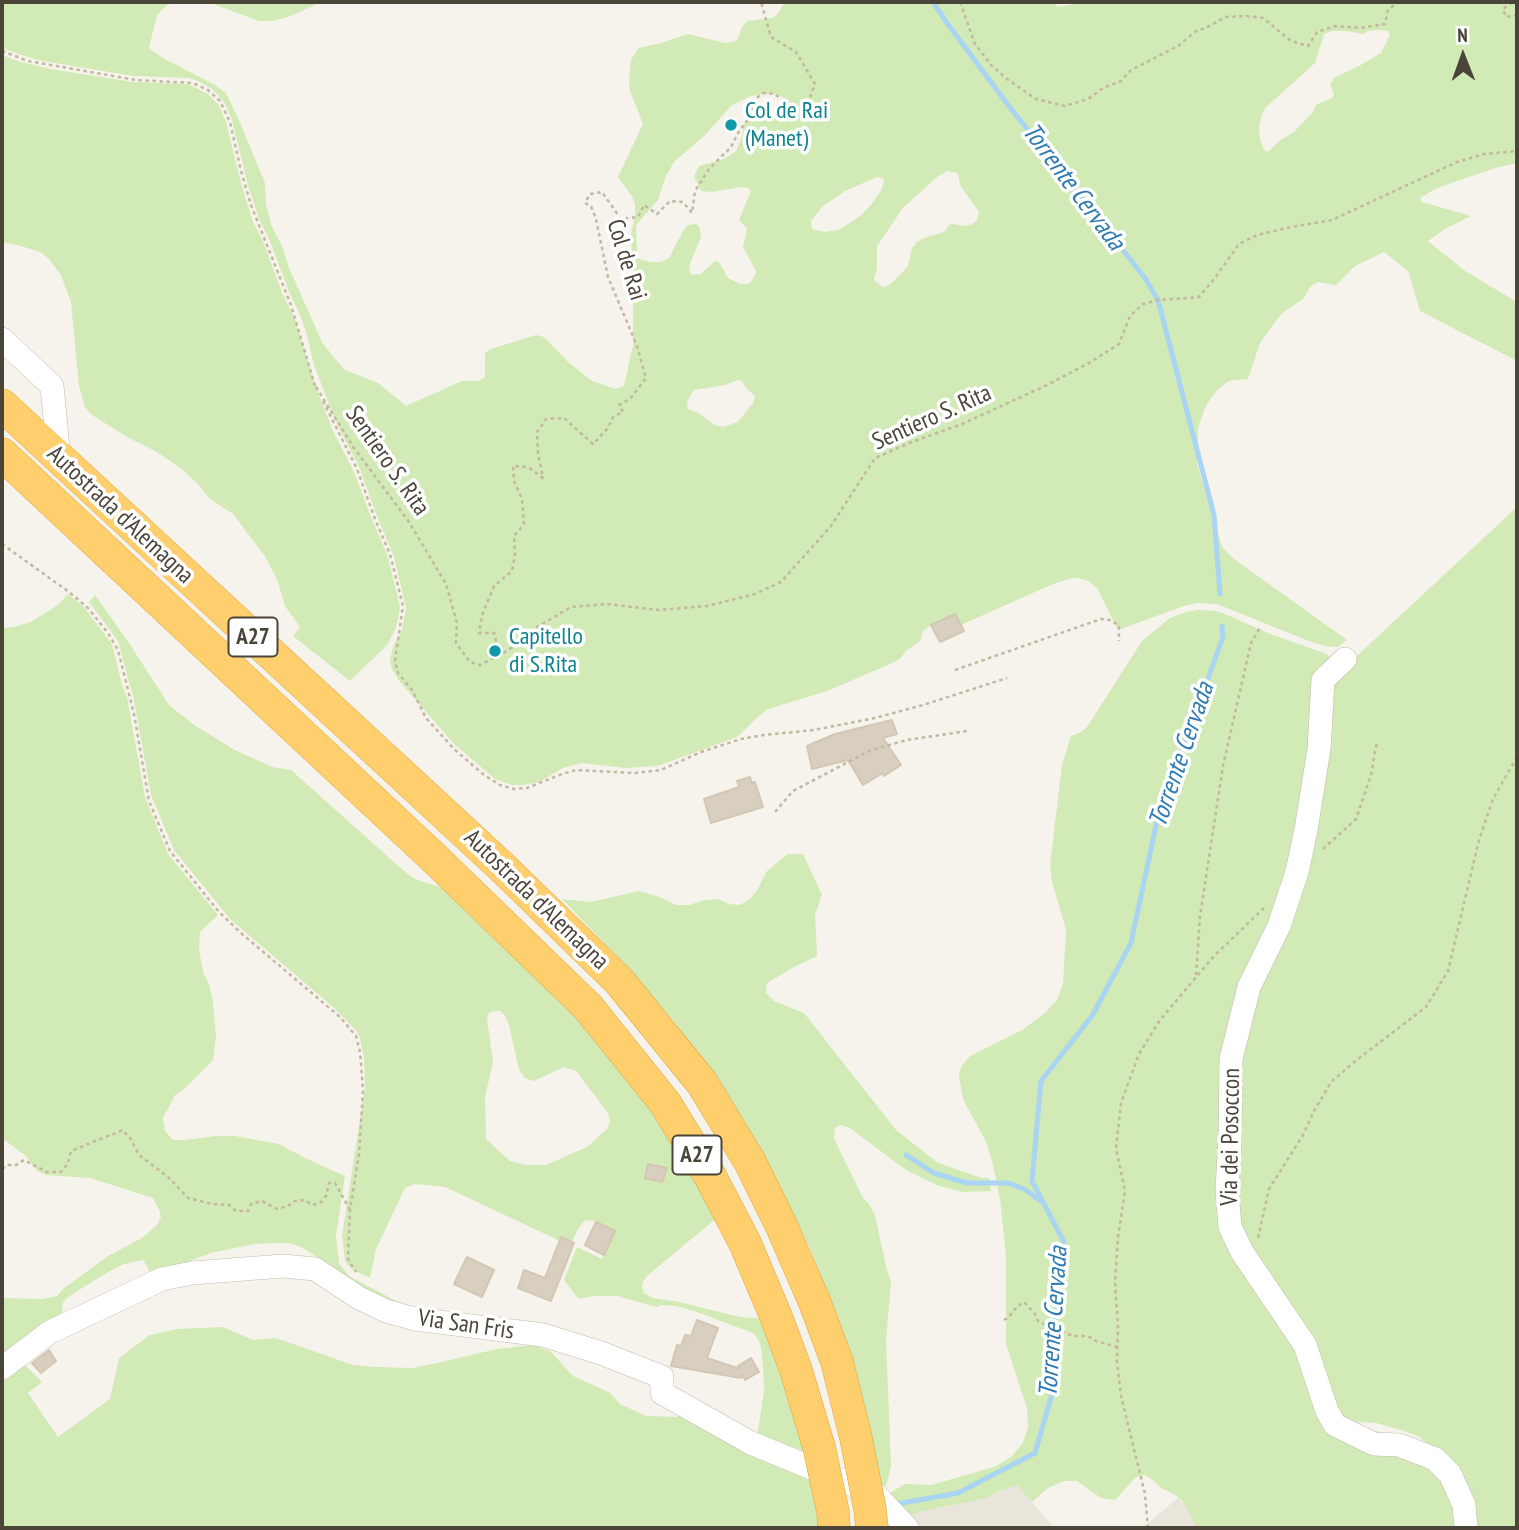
<!DOCTYPE html>
<style>
body{margin:0}
#map{position:relative;width:1519px;height:1530px;overflow:hidden;background:#f6f3ec;font-family:"PT Sans Narrow",sans-serif}
canvas{display:block}
.frame{position:absolute;inset:0;border:4px solid #4b4439;pointer-events:none}
.north{position:absolute;left:1428px;top:21px;width:70px;height:70px;-webkit-text-stroke:5px #fff;paint-order:stroke;rotate:359deg;font-size:19px;font-weight:700;line-height:28px;text-align:center;color:#4b4439}
.north::after{content:'';display:block;margin:auto;width:24px;height:32px;background:#4b4439;clip-path:polygon(50% 0,100% 100%,50% 72%,0 100%)}
</style>
<div id="map">
<canvas width="1519" height="1530"></canvas>
<div class="frame"></div>
<div class="north">N</div>
</div>
<script>
const g = document.querySelector('canvas').getContext('2d');
g.lineJoin = 'round';
function fill(path, color) { g.fillStyle = color; g.fill(path, 'evenodd'); }
const poly = rows => new Path2D(rows.map(r => 'M' + r).join(''));
function stroke(path, color, width, dash) { g.strokeStyle = color; g.lineWidth = width; g.lineCap = dash ? 'butt' : 'round'; g.setLineDash(dash || []); g.stroke(path); }
function drawText(font, color, halo, rows, align = 'center') {
  g.font = font + ' "PT Sans Narrow",sans-serif'; g.lineWidth = 7; g.setLineDash([]); g.textBaseline = 'middle'; g.strokeStyle = halo; g.fillStyle = color; for (const [text, x, y, turn = 0] of rows) {
    g.save(); g.translate(x, y); g.rotate((+turn || 0) * Math.PI / 180); g.textAlign = isNaN(turn) ? turn : align; if (halo) g.strokeText(text, 0, 0); g.fillText(text, 0, 0); g.restore();
  }
}
const residential = poly([
 [1017,1484,1054,1528,913,1528,905,1520,918,1512,988,1498,999,1491],
 [1178,1498,1187,1509,1197,1528,1142,1528]
]);
const green = poly([
 [2,2,180,2,167,5,157,15,149,48,161,57,215,85,226,93,238,118,265,183,266,204,272,227,283,248,289,268,322,342,335,359,345,370,378,383,406,406,462,381,478,381,485,377,485,353,491,349,536,335,544,337,568,362,592,381,616,389,624,386,633,345,633,276,631,234,635,215,635,204,632,196,618,177,643,124,630,91,629,80,631,60,638,48,661,43,688,34,725,43,737,41,742,27,747,21,772,18,777,15,785,2,1055,2,1057,7,1086,2,1517,2,1517,163,1495,168,1437,188,1420,198,1422,202,1471,216,1445,229,1428,241,1465,271,1517,302,1517,361,1420,311,1408,271,1384,252,1355,266,1336,285,1318,282,1310,287,1304,298,1281,314,1260,343,1248,379,1229,381,1218,389,1211,398,1204,410,1198,429,1197,464,1222,547,1234,559,1347,640,1338,647,1325,646,1309,641,1217,604,1197,603,1184,606,1118,630,1097,588,1088,581,1079,578,1072,578,1053,584,961,625,955,614,931,625,923,631,920,641,906,651,900,659,888,665,827,691,768,709,760,715,737,737,658,766,625,768,582,763,563,768,539,782,523,785,512,785,495,779,454,744,400,682,392,669,390,661,393,647,402,630,406,608,394,557,376,514,360,469,339,428,330,407,314,365,307,335,300,315,289,292,269,239,259,219,247,182,232,120,224,102,212,89,198,81,189,78,133,76,37,60,4,49,2,48],
 [1380,30,1388,31,1390,35,1381,53,1359,66,1334,78,1330,84,1334,95,1332,98,1316,105,1313,112,1293,133,1280,140,1270,150,1267,152,1264,150,1260,139,1259,126,1262,114,1266,107,1315,63,1324,34,1332,31,1347,31,1363,34,1368,31],
 [767,94,775,94,782,97,785,100,784,107,780,113,770,119,757,116,749,118,744,124,742,136,736,151,724,159,699,166,694,176,701,191,712,192,741,187,748,188,751,191,739,220,747,228,743,247,756,271,755,275,751,282,748,284,740,284,728,278,719,262,715,261,701,274,693,275,690,273,689,266,701,237,699,226,696,224,688,225,683,231,669,258,661,262,650,262,639,259,637,256,636,225,658,200,665,178,674,162,704,136,732,105,751,96],
 [947,171,958,173,960,185,979,212,977,220,974,223,967,226,952,224,949,225,944,232,924,238,917,242,912,248,908,266,892,283,885,287,881,286,875,281,874,278,877,269,877,246,903,208,937,177],
 [877,177,884,179,882,189,871,205,860,216,839,230,824,232,812,229,811,221,822,207,845,191],
 [738,380,742,381,746,388,755,396,753,403,738,422,723,427,715,425,700,414,688,409,687,401,694,390,725,385],
 [198,2,318,2,313,6,288,17,273,21,259,21,213,4],
 [2,55,21,62,51,69,133,82,188,84,208,94,219,105,226,122,241,183,253,222,263,241,283,295,294,317,314,382,333,431,354,472,371,517,387,554,398,598,400,607,398,619,396,628,387,645,350,681,293,636,300,627,285,606,277,579,264,555,233,514,210,499,198,484,182,469,157,452,127,437,92,415,85,407,79,386,71,302,61,275,48,258,40,252,21,246,2,242],
 [1517,507,1517,1528,1463,1528,1460,1499,1456,1478,1447,1460,1418,1436,1401,1430,1376,1423,1339,1421,1331,1417,1326,1408,1316,1372,1297,1323,1290,1326,1309,1374,1319,1411,1326,1423,1338,1428,1375,1431,1399,1437,1415,1443,1428,1452,1441,1464,1449,1480,1453,1500,1455,1528,1197,1528,1182,1501,1175,1495,1161,1488,1154,1481,1145,1475,1136,1477,1115,1500,1101,1498,1077,1481,1064,1481,1048,1488,1032,1502,1017,1485,999,1491,988,1498,918,1512,905,1520,886,1499,890,1493,905,1484,931,1485,994,1467,1011,1457,1023,1443,1028,1427,1027,1408,1006,1344,1006,1257,1000,1199,992,1161,986,1142,963,1099,959,1076,961,1067,970,1056,1022,1030,1045,1013,1057,1000,1063,984,1066,930,1052,882,1050,865,1062,765,1071,736,1081,732,1087,727,1142,641,1170,618,1186,612,1198,610,1216,611,1225,614,1268,633,1324,653,1346,666],
 [68,594,84,607,112,644,122,685,127,697,145,797,168,854,218,915,200,932,199,950,203,972,209,984,213,1002,216,1036,213,1060,184,1089,175,1095,163,1118,165,1131,173,1140,185,1140,216,1136,235,1136,279,1144,305,1158,345,1176,336,1236,339,1263,349,1276,419,1313,399,1311,303,1248,290,1243,275,1243,254,1244,211,1253,151,1276,148,1268,143,1260,124,1264,108,1272,71,1295,63,1302,61,1319,2,1359,2,1298,42,1299,57,1296,64,1288,108,1256,142,1238,157,1225,161,1217,160,1212,153,1198,90,1178,46,1175,37,1171,26,1156,2,1138,2,628,13,627,31,622,58,605],
 [95,595,129,643,169,705,194,725,235,750,272,767,291,770,404,871,415,879,440,887,446,881,489,922,627,1071,719,1216,648,1275,643,1281,642,1287,644,1293,653,1298,679,1302,740,1317,765,1319,807,1461,757,1437,764,1391,763,1367,761,1347,758,1339,753,1333,694,1311,676,1306,660,1305,657,1307,617,1296,594,1296,580,1299,576,1296,564,1280,577,1247,602,1259,615,1232,596,1222,590,1220,584,1221,578,1229,572,1242,561,1237,560,1241,445,1187,415,1184,405,1188,376,1249,370,1278,353,1270,349,1266,345,1261,342,1236,365,1087,364,1059,360,1038,355,1029,333,1007,230,919,174,850,151,795,133,695,129,683,118,641,89,602],
 [494,1011,500,1011,505,1016,509,1025,519,1070,525,1078,534,1081,564,1067,576,1071,608,1113,610,1121,607,1129,587,1147,546,1165,526,1165,510,1161,486,1139,485,1097,493,1062,487,1019,489,1013],
 [788,854,803,854,822,895,815,915,817,956,794,967,767,983,766,993,774,1001,804,1013,896,1130,938,1163,982,1178,989,1178,991,1191,963,1192,939,1186,906,1170,850,1128,840,1125,835,1128,834,1138,839,1149,863,1198,869,1204,875,1215,886,1266,891,1283,886,1340,891,1466,887,1483,882,1488,866,1414,844,1338,810,1248,777,1180,752,1135,720,1085,672,1019,623,963,562,899,591,902,639,891,660,897,676,905,689,905,705,900,718,899,729,904,740,905,751,898,757,890,767,871],
 [223,1327,253,1340,276,1338,353,1365,376,1367,412,1368,437,1363,497,1349,532,1345,550,1351,573,1376,602,1389,610,1393,620,1404,646,1416,676,1417,694,1411,810,1474,819,1528,2,1528,2,1378,22,1362,42,1382,28,1393,58,1437,110,1399,119,1358,150,1335,177,1329]
]);
const stream = poly([
 [933,2,947,23,1008,105,1145,278,1158,300,1214,515,1220,594],
 [906,1155,934,1173,967,1183,1008,1183,1024,1189,1041,1201],
 [896,1504,958,1493,1035,1453,1054,1387,1054,1325,1064,1242,1032,1181,1041,1081,1092,1016,1131,943,1158,816,1223,637,1222,626]
]);
const building = poly([
 [955,614,964,631,940,642,931,625,955,614],
 [892,720,897,734,883,738,901,765,884,776,883,773,863,785,848,760,812,769,807,746,835,734,892,720],
 [750,777,752,783,755,782,763,807,711,823,704,799,739,787,737,781,750,777],
 [648,1164,667,1168,662,1182,645,1178,648,1164],
 [596,1222,615,1231,604,1255,585,1245,596,1222],
 [561,1237,574,1243,551,1301,518,1288,524,1270,545,1278,561,1237],
 [467,1257,494,1270,482,1297,454,1284,467,1257],
 [697,1320,718,1328,707,1358,740,1369,738,1366,751,1358,759,1372,745,1380,742,1374,741,1378,671,1366,677,1345,681,1346,685,1335,691,1336,697,1320],
 [49,1350,56,1361,41,1373,32,1363,49,1350]
]);
const path = poly([
 [960,2,975,44,991,65,1007,79,1036,99,1065,106,1088,99,1103,88,1121,81,1131,70,1178,46,1196,31,1206,28,1225,17,1246,16,1263,18,1291,41,1308,46,1317,32,1335,26,1360,28,1385,24,1388,10,1398,2],
 [1512,2,1503,9,1506,17,1517,15],
 [2,51,28,61,136,80,193,83,208,90,220,101,230,122,241,171,251,205,291,305,315,386],
 [316,387,354,448,409,522,446,584,457,623,456,643,470,662,480,665,502,654,516,645,527,633,571,607,607,604,658,610,707,606,755,594,781,582,831,526,875,458,909,443,962,424,1047,385,1089,363,1119,344,1130,316,1143,304,1158,300,1199,297,1215,278,1239,244,1257,235,1291,227,1332,220,1457,162,1484,154,1517,151],
 [323,401,357,469,375,519,390,554,403,606,395,661,398,673,412,690,426,718,454,749,484,775,500,785,514,789,527,788,562,774,576,770,635,773,661,770,701,752,741,739,764,735,814,730,875,718,923,705,1007,678],
 [2,544,69,592,88,608,108,633,118,650,134,714,149,801,170,851,219,912,241,933,340,1017,356,1036,360,1052,363,1091,359,1154,350,1210,348,1259,356,1272],
 [502,654,497,645,494,633,479,633,482,615,494,586,512,571,515,554,514,536,524,524,522,499,514,481,513,466,528,467,543,478,538,454,537,432,546,419,564,418,593,444,608,428,613,417,623,412,619,405,630,399,646,378,637,346,608,277,596,219,591,206,585,203,590,194,602,192,621,219,638,217,644,205,657,214,670,201,683,202,692,213,695,191,709,169,731,147,738,133,749,118,754,100,763,93,775,94,785,103,811,113,809,100,815,84,796,52,771,37,761,2],
 [955,670,1101,619,1111,620,1119,626,1119,641],
 [775,812,793,791,871,750,907,740,967,731],
 [1323,849,1356,819,1371,775,1377,741],
 [1196,975,1200,916,1223,766,1251,643,1261,626],
 [2,1036,2,1041],
 [2,1169,8,1165,16,1165,24,1160,47,1172,61,1172,68,1163,71,1151,110,1135,117,1133,122,1130,130,1138,139,1155,168,1177,188,1198,212,1204,229,1205,236,1211,248,1211,251,1204,262,1201,277,1209,288,1206,295,1201,304,1200,313,1205,321,1202,326,1196,329,1183,335,1183,350,1210],
 [1258,1238,1269,1189,1303,1135,1314,1111,1331,1082,1358,1059,1426,1007,1448,971,1479,840,1493,799,1517,757],
 [1004,1320,1008,1318,1015,1309,1023,1302,1025,1303,1035,1314,1038,1321,1041,1323,1054,1327,1072,1336,1088,1336,1096,1341,1117,1347],
 [1148,1528,1145,1494,1121,1396,1117,1362,1118,1327,1115,1282,1118,1237,1125,1191,1116,1148,1121,1103,1139,1054,1160,1020,1214,956,1264,908]
]);
const minor = poly([
 [2,339,52,386,59,459],
 [1345,659,1323,680,1319,749,1306,830,1297,872,1279,926,1249,987,1231,1059,1230,1138,1227,1191,1230,1227,1242,1252,1305,1345,1327,1411,1335,1425,1374,1444,1399,1445,1435,1459,1450,1474,1464,1505,1466,1528],
 [2,1368,50,1332,162,1279,192,1273,283,1266,315,1269,359,1298,386,1311,415,1319,543,1335,601,1353,662,1377,662,1393,751,1443,875,1494,907,1528]
]);
const highway = poly([
 [2,405,503,868],
 [2,454,433,857]
]);
const highwayBridge = poly([
 [433,857,588,1007,665,1103,710,1176,745,1243,777,1319,796,1370,819,1447,833,1512,834,1528],
 [503,868,620,982,702,1083,750,1162,782,1227,815,1303,837,1362,856,1438,870,1509,872,1528]
]);
const markers = [
 [731,125,7,"#0f9aa8"],
 [495,651,7,"#0f9aa8"]
];
const shields = [
 [253,637,49],
 [697,1155,49]
];
const shieldNames = [
 ["A27",253,637],
 ["A27",697,1155]
];
const cultureNames = [
 ["Col de Rai",745,111],
 ["(Manet)",745,139],
 ["Capitello",509,637],
 ["di S.Rita",509,665]
];
const streetNames = [
 ["Col de Rai",626,260,73],
 ["Sentiero S. Rita",932,418,-24],
 ["Sentiero S. Rita",387,461,55],
 ["Autostrada d'Alemagna",120,515,43],
 ["Autostrada d'Alemagna",536,900,44],
 ["Via dei Posoccon",1231,1137,-89],
 ["Via San Fris",466,1325,8]
];
const waterNames = [
 ["Torrente Cervada",1073,187,53],
 ["Torrente Cervada",1182,755,-71],
 ["Torrente Cervada",1054,1322,-86]
];
fill(residential, '#eae5da');
fill(green, '#d2eab5');
stroke(stream, '#a9d4f2', 5);
fill(building, '#d8cfc1');
stroke(building, '#d3c7b4', 2);
stroke(minor, '#c2bbae', 24);
stroke(highway, '#e0a43c', 33);
stroke(path, '#c4b79f', 2.5, [3.5, 3.5]);
stroke(minor, '#fff', 23);
stroke(highway, '#ffcf6e', 32);
stroke(highwayBridge, '#e0a43c', 33, []);
stroke(highwayBridge, '#ffcf6e', 32);
for (const [x, y, r, color] of markers) { const dot = new Path2D(); dot.arc(x, y, r, 0, 2 * Math.PI); g.fillStyle = color; g.fill(dot); stroke(dot, '#fff', 2.5); }
for (const [x, y, w] of shields) { const box = new Path2D(); box.roundRect(x - w / 2, y - 19.5, w, 39, 5); g.fillStyle = '#fff'; g.fill(box); stroke(box, '#4b4439', 2); }
drawText('bold 23px', '#4b4439', null, shieldNames);
drawText('24px', '#0d838f', '#fff', cultureNames, 'left');
drawText('24px', '#4b4439', '#fff', streetNames);
drawText('italic 26px', '#2e7ab2', '#fff', waterNames);
</script>
